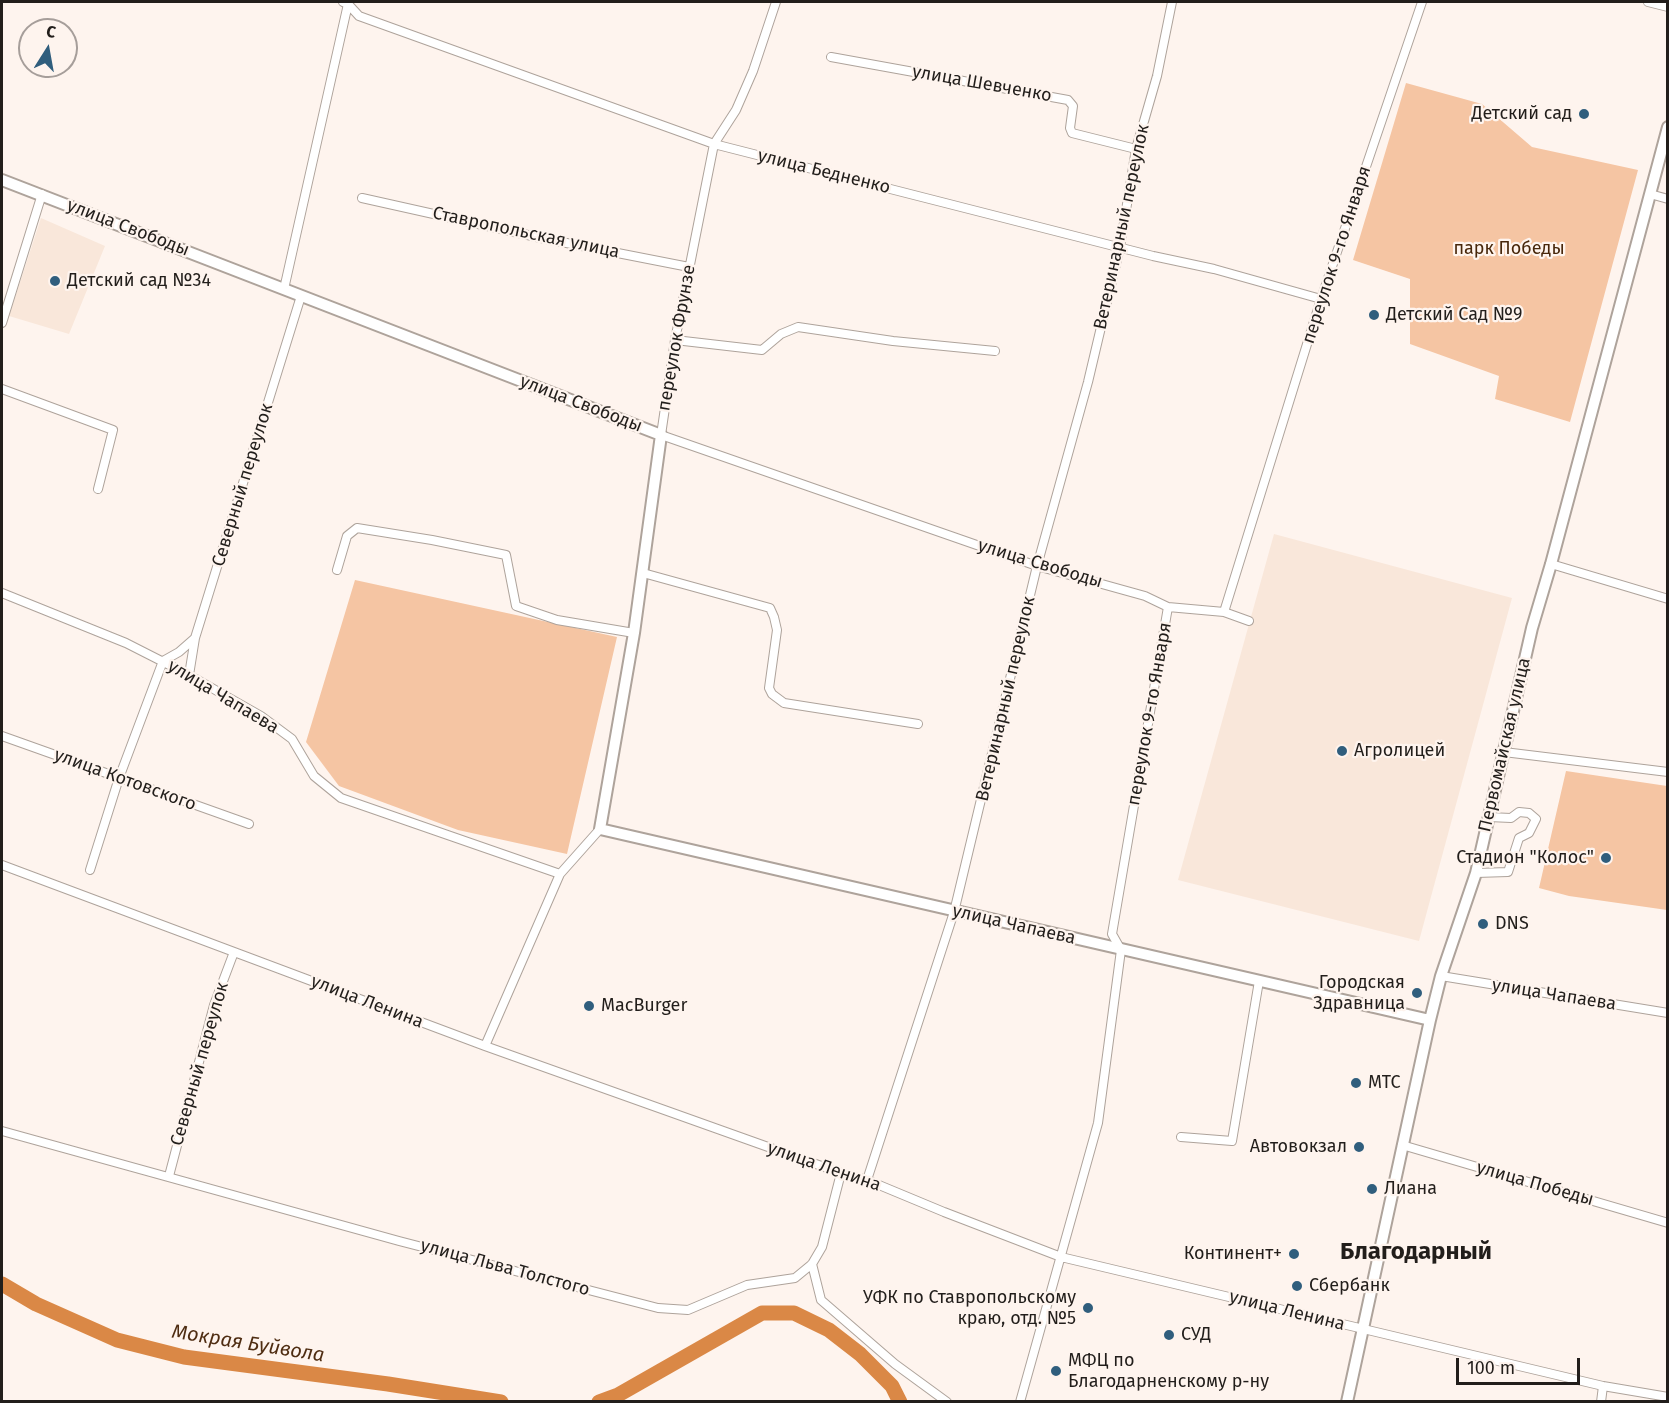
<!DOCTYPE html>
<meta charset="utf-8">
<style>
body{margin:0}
#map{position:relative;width:1669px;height:1403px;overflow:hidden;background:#fef4ee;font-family:"Fira Sans",sans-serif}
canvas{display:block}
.frame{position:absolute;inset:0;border:3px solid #221e1b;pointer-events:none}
.north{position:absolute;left:18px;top:18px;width:60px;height:60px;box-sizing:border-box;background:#fef4ee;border:2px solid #a69e9a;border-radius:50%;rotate:11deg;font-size:16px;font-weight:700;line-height:24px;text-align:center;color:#221e1b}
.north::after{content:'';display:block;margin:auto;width:21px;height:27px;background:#305e7d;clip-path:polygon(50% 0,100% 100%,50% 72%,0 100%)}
.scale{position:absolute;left:1456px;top:1358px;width:124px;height:27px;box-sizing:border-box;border:3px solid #221e1b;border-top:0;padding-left:8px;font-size:18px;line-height:21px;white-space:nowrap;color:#221e1b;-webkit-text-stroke:4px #fef4ee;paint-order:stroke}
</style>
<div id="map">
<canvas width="1669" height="1403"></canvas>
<div class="frame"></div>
<div class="north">С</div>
<div class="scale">100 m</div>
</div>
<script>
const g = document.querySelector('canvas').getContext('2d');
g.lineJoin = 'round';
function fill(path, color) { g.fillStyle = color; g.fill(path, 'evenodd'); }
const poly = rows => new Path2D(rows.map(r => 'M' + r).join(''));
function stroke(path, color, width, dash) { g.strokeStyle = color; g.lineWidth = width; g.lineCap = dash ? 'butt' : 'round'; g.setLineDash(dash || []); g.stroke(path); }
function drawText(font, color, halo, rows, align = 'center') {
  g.font = font + ' "Fira Sans",sans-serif'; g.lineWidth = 4.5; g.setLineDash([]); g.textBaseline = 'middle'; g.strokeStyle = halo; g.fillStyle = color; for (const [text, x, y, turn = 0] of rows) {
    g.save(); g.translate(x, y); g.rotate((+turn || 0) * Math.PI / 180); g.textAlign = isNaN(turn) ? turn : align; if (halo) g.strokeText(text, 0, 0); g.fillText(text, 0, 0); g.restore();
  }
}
const built = poly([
 [41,218,105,246,69,334,9,316],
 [1274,534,1512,598,1419,941,1178,880]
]);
const green = poly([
 [1406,83,1482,104,1532,147,1638,170,1570,422,1495,399,1499,376,1410,344,1410,279,1353,260],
 [355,580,617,637,567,854,458,830,339,786,306,742],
 [1566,771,1667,786,1667,910,1569,896,1539,888]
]);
const river = poly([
 [2,1284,36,1304,117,1340,184,1357,388,1384,501,1402],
 [599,1402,618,1395,762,1313,794,1313,829,1330,860,1354,892,1386,900,1402]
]);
const minor = poly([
 [343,2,348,4,359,16,714,144,1153,256,1214,269,1321,299],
 [776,2,753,71,736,110,714,144,675,340,661,435,1037,566,1145,596,1168,607,1224,612,1321,299,1422,2],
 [1648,2,1668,7],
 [831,57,1068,100,1073,106,1070,128,1072,133,1136,149],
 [1650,194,1668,199],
 [362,198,541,238,689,267],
 [284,289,348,4],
 [2,323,42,194],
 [675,340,762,350,781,334,798,327,893,341,995,351],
 [2,389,113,430,98,489],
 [1551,564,1668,599],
 [337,570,347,536,357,528,432,540,506,555,516,606,557,620,634,633],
 [643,573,770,608,774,617,777,630,769,688,772,694,784,703,918,724],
 [2,593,126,643,189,675,261,716,292,739,314,776,341,798,560,874],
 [1224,612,1249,621],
 [189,675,195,638,301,296],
 [2,736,249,824],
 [1504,752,1668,772],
 [2,865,485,1046,841,1173,867,1180,944,1212,1061,1257,1603,1386,1668,1397],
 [90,870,119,778,163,661,179,652,195,638],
 [1476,873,1508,872,1519,838,1529,833,1536,819,1529,813,1519,812,1511,818,1489,817],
 [1441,976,1668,1013],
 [485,1046,560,874,600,829],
 [2,1131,399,1241,658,1308,688,1310,747,1285,795,1278,812,1264,822,1247,841,1173],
 [1181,1137,1232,1141,1259,981],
 [1402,1145,1668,1223],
 [169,1176,214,1005,234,952],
 [867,1180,954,912,1037,566,1088,382,1120,247,1136,149,1157,76,1172,2],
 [812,1264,821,1300,895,1364,947,1402],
 [1020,1402,1098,1123,1121,950,1112,934,1168,607],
 [1601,1402,1603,1386]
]);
const secondary = poly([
 [2,180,661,435,634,633,600,829,1430,1020],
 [1347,1402,1430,1020,1441,976,1476,873,1532,628,1551,564,1668,127]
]);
const markers = [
 [1584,114,6,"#305e7d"],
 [55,281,6,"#305e7d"],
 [1374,315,6,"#305e7d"],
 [1342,751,6,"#305e7d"],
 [1606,858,6,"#305e7d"],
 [1483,924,6,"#305e7d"],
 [1417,993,6,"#305e7d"],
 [589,1006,6,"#305e7d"],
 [1356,1083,6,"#305e7d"],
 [1359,1147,6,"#305e7d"],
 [1372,1189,6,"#305e7d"],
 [1294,1254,6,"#305e7d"],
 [1297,1286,6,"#305e7d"],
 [1088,1308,6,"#305e7d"],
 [1169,1335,6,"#305e7d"],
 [1056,1371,6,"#305e7d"]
];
const streetNames = [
 ["улица Шевченко",982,84,10],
 ["улица Бедненко",824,172,14],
 ["Ветеринарный переулок",1122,227,-78],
 ["улица Свободы",128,228,21],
 ["Ставропольская улица",526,233,12],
 ["переулок 9-го Января",1337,255,-72],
 ["переулок Фрунзе",677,338,-80],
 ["улица Свободы",581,404,21],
 ["Северный переулок",243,485,-73],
 ["улица Свободы",1040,564,17],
 ["улица Чапаева",223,697,31],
 ["Ветеринарный переулок",1006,699,-77],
 ["переулок 9-го Января",1150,714,-80],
 ["Первомайская улица",1505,745,-77],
 ["улица Котовского",125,780,20],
 ["улица Чапаева",1014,925,13],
 ["улица Чапаева",1554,995,9],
 ["улица Ленина",367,1002,21],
 ["Северный переулок",200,1064,-74],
 ["улица Ленина",824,1167,19],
 ["улица Победы",1535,1184,16],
 ["улица Льва Толстого",505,1268,15],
 ["улица Ленина",1287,1311,14]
];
const poiNames = [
 ["Детский сад",1572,114,"right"],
 ["Детский сад №34",67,281],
 ["Детский Сад №9",1386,315],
 ["Агролицей",1354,751],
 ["Стадион \"Колос\"",1594,858,"right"],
 ["DNS",1495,924],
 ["Городская",1405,983,"right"],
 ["Здравница",1405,1004,"right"],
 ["MacBurger",601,1006],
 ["МТС",1368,1083],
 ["Автовокзал",1347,1147,"right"],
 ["Лиана",1384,1189],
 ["Континент+",1282,1254,"right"],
 ["Сбербанк",1309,1286],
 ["УФК по Ставропольскому",1076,1298,"right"],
 ["краю, отд. №5",1076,1319,"right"],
 ["СУД",1181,1335],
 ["МФЦ по",1068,1361],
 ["Благодарненскому р-ну",1068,1382]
];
const parkNames = [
 ["парк Победы",1509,249]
];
const waterNames = [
 ["Мокрая Буйвола",248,1344,9]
];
const districtNames = [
 ["Благодарный",1416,1252]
];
fill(built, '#f9e7da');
fill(green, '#f5c5a3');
stroke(river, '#da8846', 15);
stroke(minor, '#aea39b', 10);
stroke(secondary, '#aea39b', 14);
stroke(minor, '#fff', 8);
stroke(secondary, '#fff', 10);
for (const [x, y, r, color] of markers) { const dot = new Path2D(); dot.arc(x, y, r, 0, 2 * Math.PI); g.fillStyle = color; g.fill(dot); stroke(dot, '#fef4ee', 2); }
drawText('18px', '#221e1b', '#fef4ee', streetNames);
drawText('18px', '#221e1b', '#fef4ee', poiNames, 'left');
drawText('18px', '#48270b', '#fef4ee', parkNames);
drawText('italic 20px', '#4f2d12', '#fef4ee', waterNames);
drawText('bold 24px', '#221e1b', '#fef4ee', districtNames);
</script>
